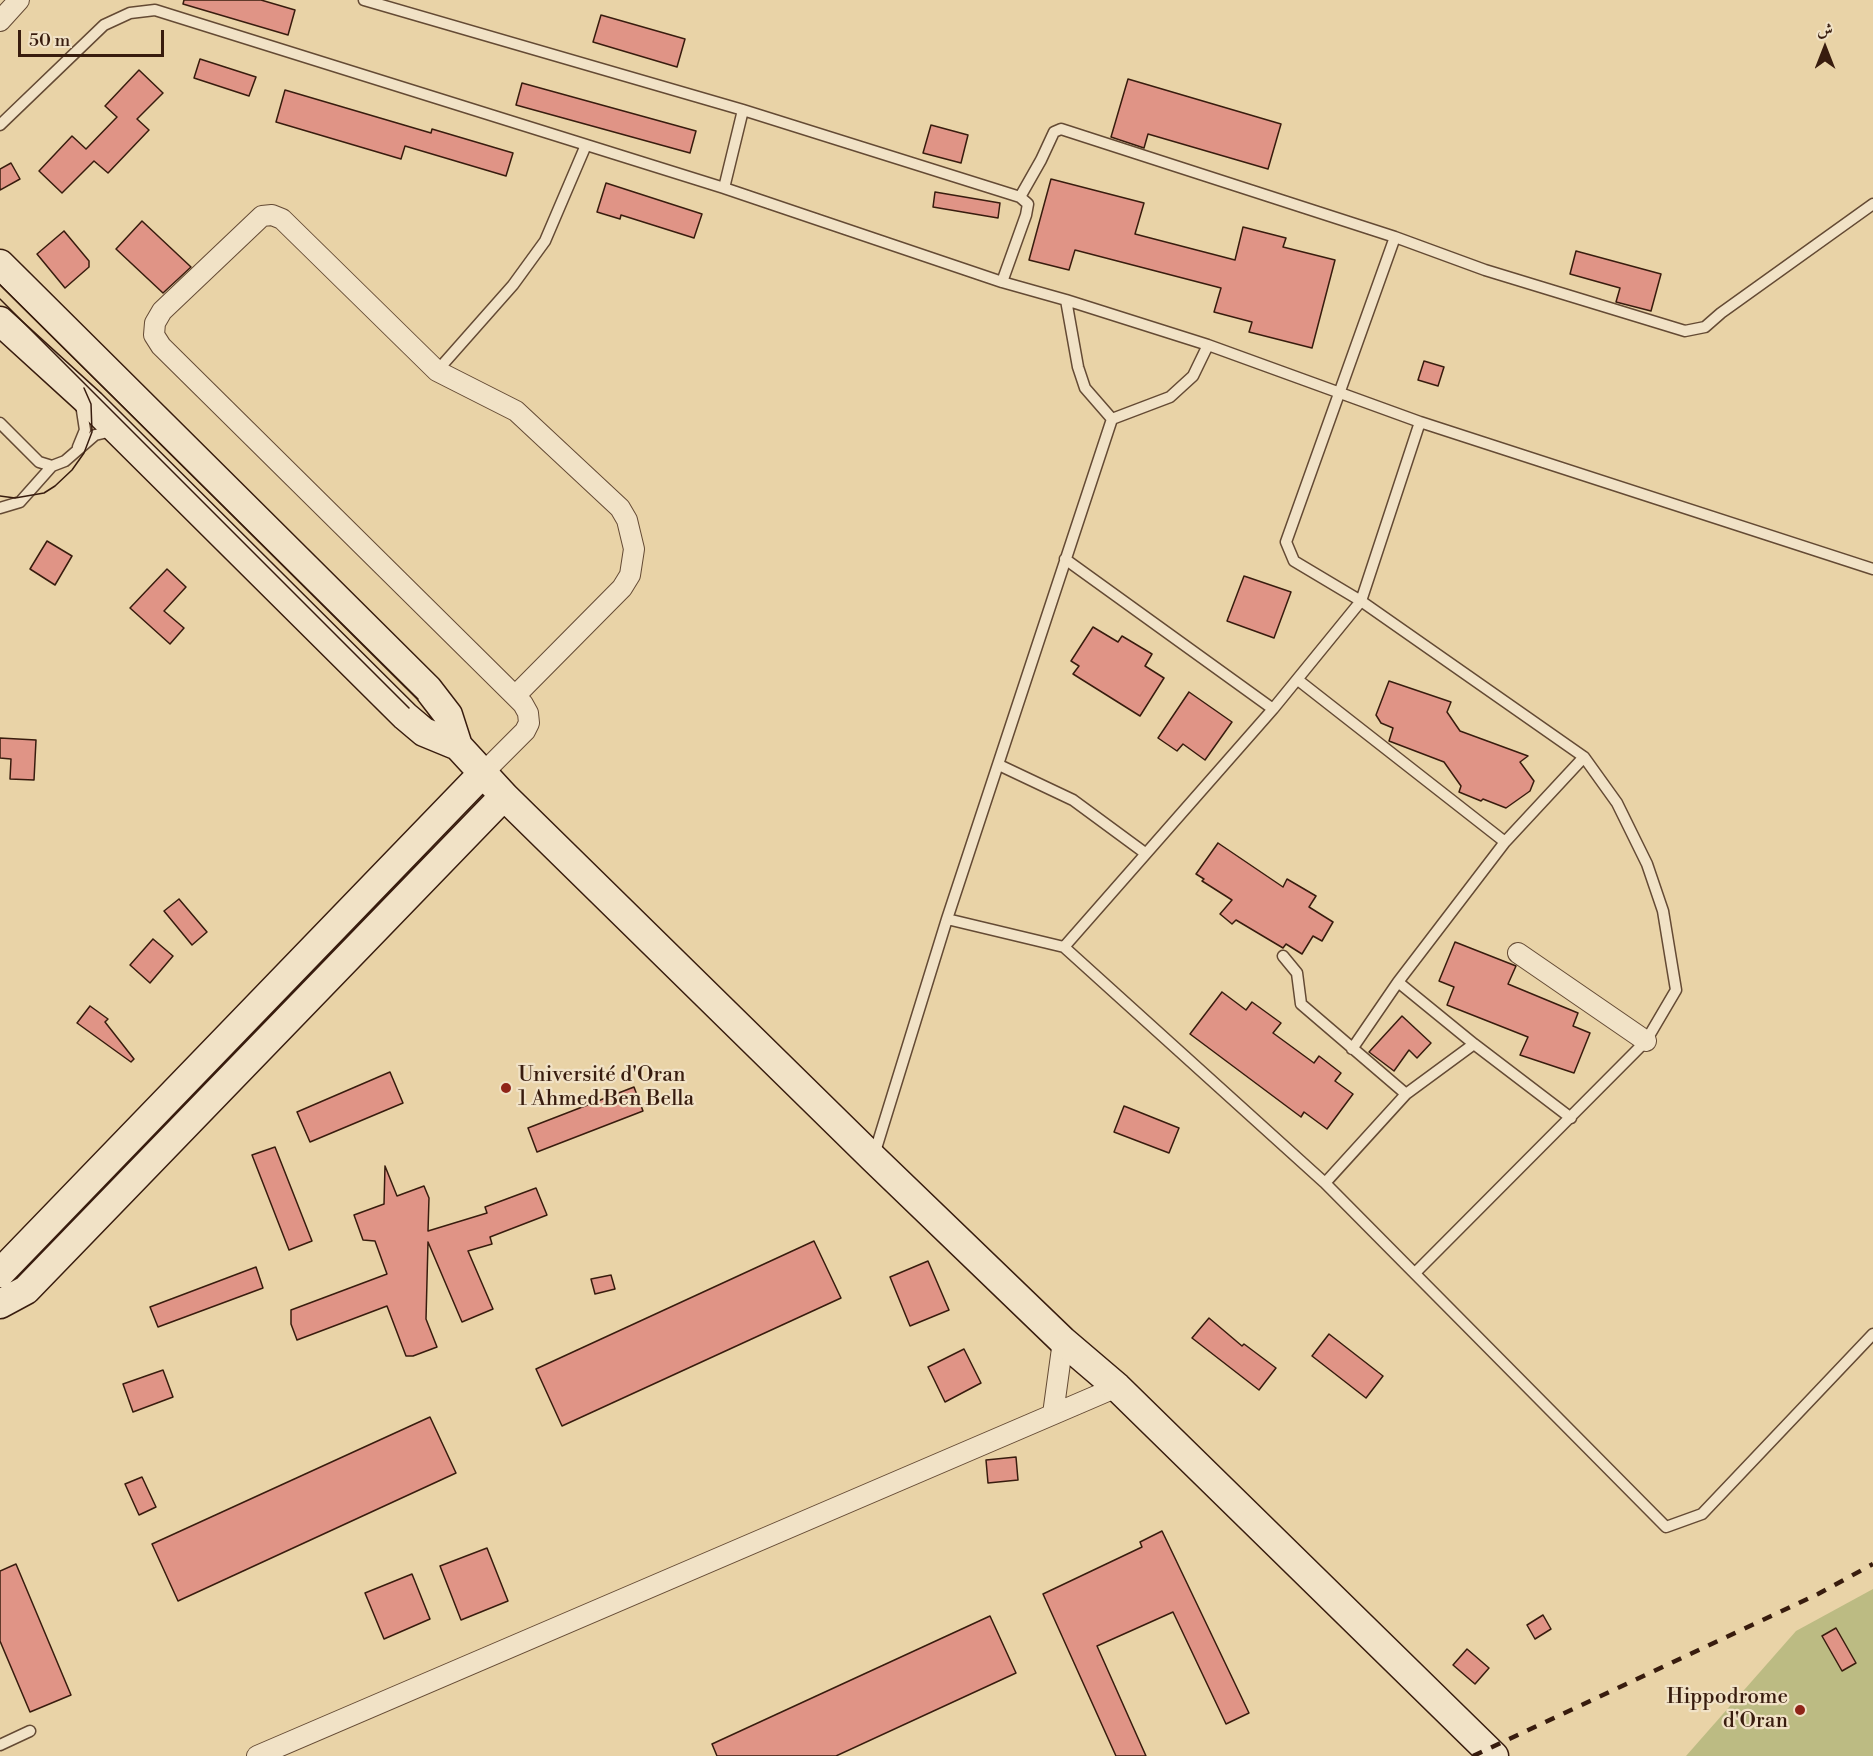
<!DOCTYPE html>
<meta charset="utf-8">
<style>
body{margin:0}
#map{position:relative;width:1873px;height:1756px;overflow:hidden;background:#e9d3a7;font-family:"Libre Bodoni",Amiri,serif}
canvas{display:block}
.north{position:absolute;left:1795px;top:18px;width:60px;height:60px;-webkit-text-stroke:4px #f1e2c6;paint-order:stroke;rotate:0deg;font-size:16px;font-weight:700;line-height:24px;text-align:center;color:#381c0e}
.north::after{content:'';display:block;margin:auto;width:21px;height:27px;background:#381c0e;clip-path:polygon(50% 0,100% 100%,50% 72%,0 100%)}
.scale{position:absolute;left:18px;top:30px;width:146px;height:27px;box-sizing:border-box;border:3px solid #381c0e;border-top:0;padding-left:8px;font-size:18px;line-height:21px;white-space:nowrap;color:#381c0e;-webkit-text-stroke:4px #f1e2c6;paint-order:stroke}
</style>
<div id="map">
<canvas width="1873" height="1756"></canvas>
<div class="north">ش</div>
<div class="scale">50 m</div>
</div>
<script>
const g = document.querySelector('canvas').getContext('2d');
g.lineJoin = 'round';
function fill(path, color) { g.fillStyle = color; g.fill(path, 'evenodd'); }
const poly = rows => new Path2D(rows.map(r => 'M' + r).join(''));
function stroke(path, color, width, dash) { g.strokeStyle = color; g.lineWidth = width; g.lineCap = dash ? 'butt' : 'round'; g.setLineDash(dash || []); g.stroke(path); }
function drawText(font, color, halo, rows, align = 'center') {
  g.font = font + ' "Libre Bodoni",serif'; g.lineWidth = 4.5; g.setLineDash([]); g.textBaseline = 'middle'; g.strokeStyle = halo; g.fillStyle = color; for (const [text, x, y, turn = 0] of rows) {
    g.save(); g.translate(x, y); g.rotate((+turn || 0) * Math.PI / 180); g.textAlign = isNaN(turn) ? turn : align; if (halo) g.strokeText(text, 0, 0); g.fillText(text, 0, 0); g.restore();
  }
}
const green = poly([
 [1873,1589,1873,1756,1686,1756,1796,1631]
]);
const building = poly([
 [184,0,261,0,295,10,288,35,183,4,184,0],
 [601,15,685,39,677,67,593,42,601,15],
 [200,59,256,77,249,96,194,78,200,59],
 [139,70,163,93,137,119,149,130,108,173,94,161,62,193,39,171,72,136,86,149,117,117,105,106,139,70],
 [1128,79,1281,124,1268,169,1148,134,1144,148,1111,137,1128,79],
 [522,83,696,131,690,153,516,105,522,83],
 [285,90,431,133,432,129,513,153,506,176,405,146,401,159,276,122,285,90],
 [931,125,968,135,961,163,923,153,931,125],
 [11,163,20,179,0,190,0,169,11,163],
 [1051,179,1144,203,1135,234,1235,260,1243,227,1286,238,1283,247,1335,260,1312,348,1249,332,1252,322,1214,312,1221,288,1075,250,1069,270,1029,260,1051,179],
 [606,183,702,214,694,238,621,215,620,219,597,212,606,183],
 [935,192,1000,203,998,218,933,207,935,192],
 [142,221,191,267,163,293,116,249,142,221],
 [64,231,89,261,89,267,65,288,37,254,64,231],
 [1576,251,1661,274,1651,311,1616,302,1620,288,1570,274,1576,251],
 [1424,361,1444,367,1438,386,1418,380,1424,361],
 [47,541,72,556,55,585,30,569,47,541],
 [167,569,186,587,164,611,184,628,170,644,130,608,167,569],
 [1244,576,1291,592,1274,638,1227,621,1244,576],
 [1093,627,1118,642,1122,636,1152,654,1145,666,1164,678,1140,716,1073,674,1079,666,1071,661,1093,627],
 [1389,681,1451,702,1447,712,1460,731,1528,756,1520,762,1534,781,1530,791,1506,808,1483,799,1481,801,1459,792,1461,786,1444,762,1389,741,1393,728,1381,723,1376,715,1389,681],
 [1189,692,1232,722,1205,760,1183,744,1177,751,1158,738,1189,692],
 [0,738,36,740,34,780,10,779,11,759,0,758,0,738],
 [1218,843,1283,887,1287,879,1316,896,1309,907,1333,922,1322,941,1313,936,1302,954,1286,944,1283,948,1236,920,1232,924,1220,914,1232,900,1202,881,1204,879,1196,874,1218,843],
 [179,899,207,932,192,945,164,911,179,899],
 [153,939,173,956,150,983,130,965,153,939],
 [1455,942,1516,966,1508,984,1578,1013,1573,1026,1590,1033,1574,1073,1520,1055,1528,1037,1447,1005,1454,987,1439,981,1455,942],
 [1222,992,1246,1010,1252,1002,1281,1023,1273,1033,1314,1063,1319,1056,1341,1073,1335,1081,1353,1094,1327,1129,1304,1112,1301,1117,1190,1034,1222,992],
 [90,1006,108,1019,105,1022,134,1059,131,1062,77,1023,90,1006],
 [1402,1016,1431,1043,1417,1058,1409,1050,1394,1071,1369,1052,1402,1016],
 [390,1072,403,1103,310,1142,297,1112,390,1072],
 [634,1087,643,1111,537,1152,528,1128,634,1087],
 [1124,1106,1179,1128,1169,1153,1114,1132,1124,1106],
 [275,1147,312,1241,289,1250,252,1155,275,1147],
 [385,1166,397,1196,424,1186,429,1198,428,1231,487,1213,485,1207,536,1188,547,1215,490,1237,492,1244,468,1251,493,1309,462,1322,428,1242,426,1319,437,1347,413,1356,406,1356,387,1306,297,1340,291,1324,291,1310,387,1274,375,1241,363,1240,354,1215,384,1204,385,1166],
 [814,1241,841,1298,562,1426,536,1369,814,1241],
 [928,1261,949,1310,910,1326,890,1277,928,1261],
 [256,1267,263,1288,158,1327,150,1307,256,1267],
 [611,1275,615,1289,595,1294,591,1279,611,1275],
 [1209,1318,1242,1346,1244,1344,1276,1368,1259,1390,1192,1338,1209,1318],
 [1329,1334,1383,1376,1366,1398,1312,1356,1329,1334],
 [964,1349,981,1383,945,1402,928,1367,964,1349],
 [163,1370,173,1397,133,1412,123,1384,163,1370],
 [430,1417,456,1473,178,1601,152,1544,430,1417],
 [1016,1457,1018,1480,988,1483,986,1460,1016,1457],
 [142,1477,156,1507,139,1515,125,1484,142,1477],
 [1162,1531,1249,1713,1226,1724,1173,1612,1097,1646,1146,1756,1116,1756,1043,1594,1142,1547,1140,1542,1162,1531],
 [487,1548,508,1601,461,1620,440,1566,487,1548],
 [16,1564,71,1695,30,1712,0,1641,0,1571,16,1564],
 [412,1574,430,1619,384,1639,365,1593,412,1574],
 [1543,1615,1551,1629,1535,1639,1527,1625,1543,1615],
 [990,1616,1016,1673,836,1756,717,1756,712,1744,990,1616],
 [1836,1628,1856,1663,1842,1671,1822,1636,1836,1628],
 [1467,1649,1489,1668,1475,1684,1453,1665,1467,1649]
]);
const lane = poly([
 [364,0,743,110,1020,197,1028,204,1026,215,1002,282],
 [0,125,104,25,130,13,155,10,724,188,1002,282,1066,300],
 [724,188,743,110],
 [1020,197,1041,160,1054,132,1061,129,1395,237,1485,270,1685,331,1705,327,1721,313,1873,204],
 [437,371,513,285,545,241,586,145],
 [1112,419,1170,397,1193,376,1208,345],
 [0,423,39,462,52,466,65,461,95,435,112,431],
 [78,447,85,430,81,404],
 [0,508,20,502,52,466],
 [1065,559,1273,709],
 [1298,680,1505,842],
 [999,765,1073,800,1145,853],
 [947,919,1064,947,1325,1183,1666,1527,1702,1514,1873,1334],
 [1064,947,1273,709,1361,601,1294,561,1286,542,1395,237],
 [1283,956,1297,973,1301,1004,1406,1094],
 [1398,982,1474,1044,1571,1118],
 [1352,1049,1398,982,1505,842,1584,757],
 [874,1155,947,919,1112,419,1085,388,1078,367,1066,300,1208,345,1420,422,1873,569],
 [1325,1183,1406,1094,1474,1044],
 [1415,1273,1646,1041,1676,990,1663,911,1647,864,1617,803,1584,757,1361,601,1420,422],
 [0,1745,30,1731]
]);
const street = poly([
 [0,21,19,0],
 [483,773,525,731,529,723,528,713,523,704,515,696,161,346,154,335,155,323,162,311,262,216,272,215,282,219,437,371,516,411,620,508,627,520,634,549,630,575,622,588,515,696],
 [1518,953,1646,1041],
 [1053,1414,1063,1341],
 [257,1756,1117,1387]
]);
const secondary = poly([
 [0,264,428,689,448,715,458,746,504,796,873,1158,1063,1341,1117,1387,1494,1756],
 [0,321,91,404,405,716,424,732,458,746],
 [0,1273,483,773],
 [0,1304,26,1290,504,796]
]);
const tram = poly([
 [0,285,418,699],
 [0,299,409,708],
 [0,496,15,498,44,493,55,486,72,470,84,453,92,432,91,404,84,388]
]);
const rail = poly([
 [1473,1756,1818,1594,1873,1564]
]);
const markers = [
 [506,1088,6,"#8f2418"],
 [1800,1710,6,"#8f2418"]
];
const poiNames = [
 ["Université d'Oran",518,1076],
 ["1 Ahmed Ben Bella",518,1100],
 ["Hippodrome",1788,1698,"right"],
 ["d'Oran",1788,1722,"right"]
];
fill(green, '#bcbb83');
fill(building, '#e09486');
stroke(building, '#381c0e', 1.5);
stroke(lane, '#644a34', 13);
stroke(street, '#644a34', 22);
stroke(secondary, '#381c0e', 31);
stroke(lane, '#f1e2c6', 10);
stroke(street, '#f1e2c6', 20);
stroke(secondary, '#f1e2c6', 28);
stroke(tram, '#381c0e', 1.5);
stroke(rail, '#381c0e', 4.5, [10, 10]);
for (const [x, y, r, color] of markers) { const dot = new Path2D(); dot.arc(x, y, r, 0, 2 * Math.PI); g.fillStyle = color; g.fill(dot); stroke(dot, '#f1e2c6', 2); }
drawText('21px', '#381c0e', '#f1e2c6', poiNames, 'left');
</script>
